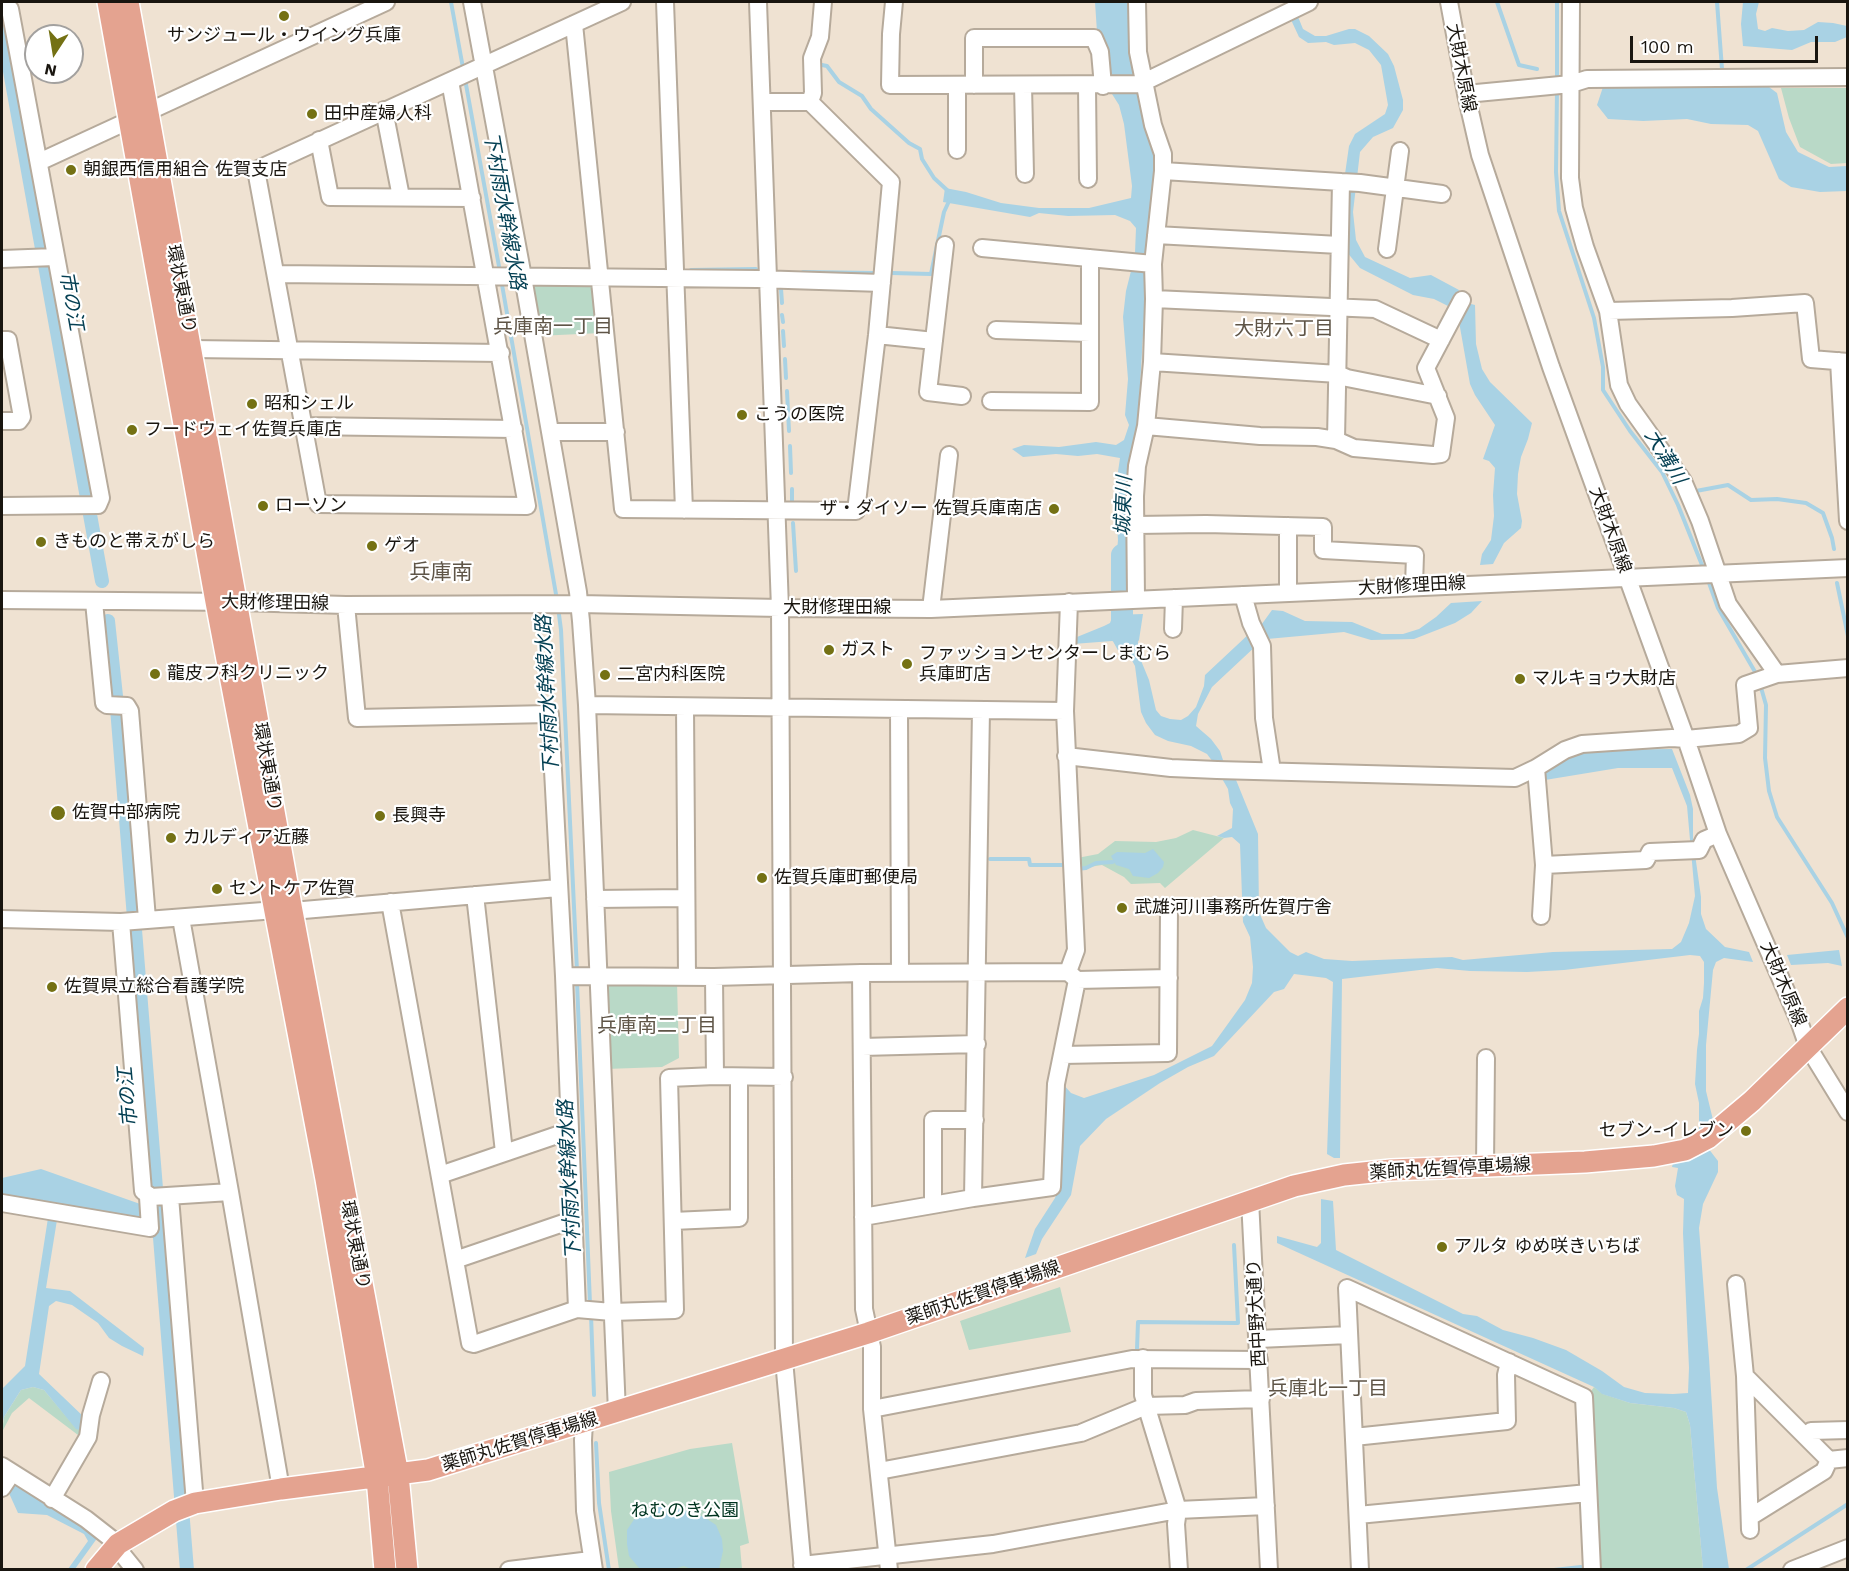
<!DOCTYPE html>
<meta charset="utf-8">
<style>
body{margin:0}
#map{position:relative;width:1849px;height:1571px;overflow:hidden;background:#efe2d2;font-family:"Work Sans",sans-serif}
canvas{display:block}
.frame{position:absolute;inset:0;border:3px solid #19150f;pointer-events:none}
.north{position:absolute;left:24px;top:24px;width:60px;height:60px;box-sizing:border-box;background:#fff;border:2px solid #a3a19f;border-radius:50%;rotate:192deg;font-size:16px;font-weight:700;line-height:24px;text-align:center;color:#19150f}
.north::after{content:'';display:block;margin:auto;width:21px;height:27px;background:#747114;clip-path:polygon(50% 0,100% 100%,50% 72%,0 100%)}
.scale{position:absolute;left:1630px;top:36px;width:188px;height:27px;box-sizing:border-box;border:3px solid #19150f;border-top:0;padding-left:8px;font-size:18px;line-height:21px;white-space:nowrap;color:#19150f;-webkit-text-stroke:4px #fff;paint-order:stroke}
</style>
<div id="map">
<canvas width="1849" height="1571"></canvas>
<div class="frame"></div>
<div class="north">N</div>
<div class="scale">100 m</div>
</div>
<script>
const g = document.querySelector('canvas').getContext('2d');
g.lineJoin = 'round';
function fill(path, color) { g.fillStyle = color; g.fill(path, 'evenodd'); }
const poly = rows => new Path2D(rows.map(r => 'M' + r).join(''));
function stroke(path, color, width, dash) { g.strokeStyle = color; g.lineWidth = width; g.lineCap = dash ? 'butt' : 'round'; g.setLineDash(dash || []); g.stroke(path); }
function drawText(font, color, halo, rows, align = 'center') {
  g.font = font + ' "Work Sans","Noto Sans JP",sans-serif'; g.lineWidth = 4.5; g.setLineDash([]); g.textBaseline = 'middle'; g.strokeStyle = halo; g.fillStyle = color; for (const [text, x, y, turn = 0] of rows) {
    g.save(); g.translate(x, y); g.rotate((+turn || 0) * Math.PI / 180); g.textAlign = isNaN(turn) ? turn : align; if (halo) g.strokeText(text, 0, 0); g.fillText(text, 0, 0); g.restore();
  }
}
const green = poly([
 [1847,88,1847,163,1831,164,1800,147,1789,118,1781,88],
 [529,283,596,283,601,333,537,336],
 [1193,830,1224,838,1165,888,1160,883,1131,884,1124,877,1102,865,1077,869,1072,859,1098,854,1115,841,1156,842,1176,838],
 [606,982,677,982,679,1058,662,1067,606,1069],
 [1060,1287,1071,1332,969,1350,960,1321],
 [33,1387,44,1390,76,1428,84,1431,82,1438,29,1398,12,1413,2,1432,4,1417,21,1390],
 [1594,1387,1603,1394,1630,1403,1674,1408,1686,1412,1690,1425,1703,1569,1597,1569,1587,1397],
 [732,1443,749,1543,740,1546,742,1569,619,1569,611,1511,609,1472,690,1449]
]);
const water = poly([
 [1095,2,1128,2,1129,44,1136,90,1140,95,1157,155,1149,254,1135,253,1136,228,1130,221,1115,215,1068,216,1039,213,1030,217,943,202,945,188,966,192,1001,203,1039,208,1089,208,1131,198,1132,186,1124,124,1119,105,1112,94,1113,87,1108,75,1097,32],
 [1284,2,1292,2,1303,29,1315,36,1326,36,1349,29,1355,29,1369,36,1388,54,1394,66,1403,100,1403,110,1393,128,1373,137,1360,152,1353,212,1356,240,1365,257,1410,278,1431,275,1459,290,1452,308,1434,299,1413,295,1360,268,1346,251,1345,174,1349,146,1355,134,1385,114,1388,105,1381,65,1369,50,1355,43,1334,45,1326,42,1308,43,1299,37,1286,9],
 [1743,2,1759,2,1756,14,1758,29,1765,31,1772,28,1788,31,1804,30,1818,22,1833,23,1847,26,1847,37,1835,42,1811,42,1792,50,1743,46,1741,24],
 [1603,87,1769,87,1777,93,1786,132,1798,152,1829,167,1847,166,1847,191,1820,192,1791,187,1779,179,1758,131,1748,125,1711,124,1687,119,1643,121,1608,119,1597,105],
 [1147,266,1129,576,1126,585,1114,585,1118,540,1115,492,1120,458,1097,454,1078,456,1056,454,1023,457,1012,449,1024,445,1059,447,1096,442,1116,445,1124,440,1129,425,1125,415,1128,379,1123,317,1126,291,1132,267],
 [1467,303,1475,305,1476,344,1482,369,1490,382,1532,423,1528,439,1521,457,1518,474,1517,494,1522,521,1521,528,1504,543,1493,564,1480,565,1482,554,1491,540,1494,516,1493,495,1495,468,1489,461,1483,459,1495,425,1475,395,1470,384,1458,316],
 [1482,601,1471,613,1455,623,1414,639,1371,640,1344,632,1267,639,1259,628,1272,610,1283,611,1305,621,1352,622,1382,634,1403,634,1419,629,1436,617,1451,603],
 [1143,614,1139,640,1135,646,1149,680,1156,710,1161,716,1170,719,1181,720,1188,716,1196,707,1204,686,1205,675,1251,632,1258,644,1212,687,1198,714,1196,726,1211,739,1220,751,1225,766,1216,766,1207,754,1191,746,1168,741,1155,735,1146,723,1141,712,1135,666,1123,644,1112,641,1073,644,1077,637,1104,626,1110,623,1113,615],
 [1672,749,1690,795,1693,809,1693,840,1701,897,1701,914,1706,929,1725,947,1749,952,1753,962,1724,958,1716,962,1713,970,1706,1045,1706,1091,1714,1124,1699,1134,1699,1103,1695,1084,1697,1050,1699,1034,1699,1011,1703,998,1704,983,1704,962,1700,956,1690,955,1564,970,1527,972,1470,971,1437,968,1342,979,1340,1158,1334,1158,1327,1154,1333,982,1326,978,1294,974,1284,989,1274,992,1214,1056,1188,1067,1160,1083,1106,1119,1080,1146,1071,1195,1042,1239,1036,1254,1025,1258,1035,1229,1055,1198,1058,1190,1064,1101,1062,1083,1071,1093,1084,1098,1154,1075,1212,1046,1245,1000,1252,983,1253,967,1250,937,1243,922,1240,844,1232,837,1224,838,1217,836,1232,828,1233,809,1230,803,1228,789,1220,775,1234,775,1258,834,1259,912,1266,928,1290,952,1298,956,1306,952,1324,959,1352,961,1452,957,1463,960,1553,952,1672,949,1681,942,1689,923,1695,896,1687,806,1672,768,1618,768,1545,780,1541,775,1563,756,1585,750],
 [1153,849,1164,862,1163,867,1158,873,1149,878,1133,876,1129,869,1116,865,1111,856,1117,852,1145,853],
 [1839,950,1842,966,1828,963,1791,965,1787,955],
 [1708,1148,1718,1161,1718,1172,1703,1204,1699,1228,1709,1358,1717,1488,1729,1569,1703,1569,1690,1425,1686,1412,1674,1408,1630,1403,1602,1394,1594,1387,1277,1243,1277,1236,1317,1247,1321,1243,1321,1199,1333,1201,1336,1250,1463,1314,1477,1316,1503,1330,1533,1338,1566,1350,1602,1371,1624,1387,1645,1393,1673,1394,1688,1393,1689,1368,1683,1233,1684,1199,1677,1195,1675,1186,1678,1168,1672,1167,1673,1163],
 [41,1169,143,1205,146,1220,64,1204,60,1208,53,1204,2,1195,2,1178],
 [48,1218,57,1220,46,1288,70,1291,144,1348,143,1356,122,1346,109,1338,98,1323,72,1305,56,1301,49,1306,39,1374,85,1418,84,1431,76,1429,44,1390,33,1387,21,1390,4,1417,2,1426,2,1389,25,1366],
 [14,1481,81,1516,98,1537,75,1569,68,1569,88,1541,84,1534,47,1515,18,1513,8,1491],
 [660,1506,674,1507,704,1517,716,1525,722,1539,723,1551,719,1569,691,1569,684,1566,673,1569,640,1569,629,1556,627,1544,627,1530,635,1518,646,1510]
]);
const stream = poly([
 [451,2,463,68],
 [1497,2,1519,65,1537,69],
 [1557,2,1557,80],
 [1717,2,1722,69],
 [817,64,827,66,839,82,862,96,871,109,909,143,920,149,922,159,934,178,947,190],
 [465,79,500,272],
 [1557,90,1556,172,1559,211,1594,318,1603,367,1603,390,1630,431,1662,472,1678,505,1704,570],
 [691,270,756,269],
 [803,272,874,273],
 [892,273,931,274,944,212,950,199],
 [501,279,557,600],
 [781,289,782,303],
 [782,315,783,322],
 [783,331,784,346],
 [785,359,786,378],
 [787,391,789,431],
 [790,446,791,473],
 [792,489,792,502],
 [1696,491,1728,485,1751,500,1777,499,1806,503,1823,513,1832,538,1834,549],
 [793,523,796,571],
 [1708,580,1718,608,1758,677],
 [1837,583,1848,636],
 [558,607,561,630,577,971],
 [1760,684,1766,705,1765,758,1769,791,1777,817,1832,903,1848,938],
 [990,859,1029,859,1030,865,1065,865],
 [1077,869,1086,868,1096,863,1113,862],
 [577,982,590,1304],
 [1066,1071,1069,1063],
 [591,1315,594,1395],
 [1137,1349,1138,1322,1238,1323,1234,1245],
 [596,1443,599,1503,609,1570],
 [1554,1570,1581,1567],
 [1746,1570,1848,1504]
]);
const canal = poly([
 [2,27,102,581],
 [108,621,116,696,187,1570]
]);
const river = poly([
 [1122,555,1122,635,1127,644]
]);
const minor = poly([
 [472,2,523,277,578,592,581,621,587,705,617,1412],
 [665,2,684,510],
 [758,2,780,608,784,1360,803,1570],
 [894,2,891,34,890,85,1140,84,1309,2],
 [1449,2,1466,94,1480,155,1551,367,1686,739,1718,834,1799,1021,1808,1047,1848,1112],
 [1571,2,1570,178,1574,208,1585,247,1608,311,1619,385,1628,404,1683,481,1700,521,1728,604,1777,674],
 [574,24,623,509,856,511,877,335,891,182,810,102,762,102],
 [450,81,527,506,318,504,256,170,622,2],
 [957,85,957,150],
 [974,85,974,38,1094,38,1100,52,1103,86],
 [1023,85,1025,174],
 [1087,86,1088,179],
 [1466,94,1571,84,1587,79,1848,77],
 [810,102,813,93,812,58,820,37,823,2],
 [384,110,401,197],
 [319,140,330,197,472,198],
 [39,162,386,2],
 [1341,182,1360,183,1442,194],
 [1156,235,1339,245],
 [945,245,928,392,962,396],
 [982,248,1153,264],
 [1387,249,1400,151],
 [2,259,55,257],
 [276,274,757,279,882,283],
 [1154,299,1375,309,1441,340],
 [1608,311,1732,308,1805,303,1811,359,1848,362],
 [996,330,1090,333],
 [877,335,934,341],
 [2,340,8,340,22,417,19,421,2,421],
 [192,349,501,353],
 [1839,361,1848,521],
 [1152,362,1338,374,1347,378,1438,396],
 [991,401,1090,402,1090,258],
 [305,426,514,429],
 [1146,426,1260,436,1317,437,1336,440,1341,182,1163,171],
 [550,432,616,432],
 [1336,440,1354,448,1433,455,1441,454,1446,418,1426,368,1462,300],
 [2,506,98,505,101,498,10,9,2,2],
 [1136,525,1206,524,1323,527,1323,550,1415,555,1414,586],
 [1288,526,1288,593],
 [1243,595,1251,623,1262,646,1264,718,1272,771],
 [1136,598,1135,496,1137,466,1146,426,1152,362,1154,299,1153,264,1163,171,1163,154,1153,125,1138,52,1137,2],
 [2,600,238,602,346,605,579,604,780,608,931,609,1848,568],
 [94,602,104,703,107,705,127,706,130,711,147,919],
 [346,605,357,718,550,714,564,976,577,1309],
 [931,609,949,455],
 [1173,629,1174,598],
 [587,705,1065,711],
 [685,707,687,977],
 [899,709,900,973],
 [1066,756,1171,768,1217,770,1515,778,1536,768,1565,750,1582,744,1672,738,1686,739,1739,734,1749,728,1745,685,1777,674,1848,668],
 [1536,768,1544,865,1541,916],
 [1544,865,1646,860,1650,852,1699,850,1704,840,1718,834],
 [475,895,504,1152],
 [595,899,686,898],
 [390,902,470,1343,474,1344,577,1309,612,1312,675,1310,669,1078,715,1076,784,1077],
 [292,911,558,888],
 [181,918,230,1192,281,1489],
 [2,919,121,922,276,910],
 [121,922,143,1191,151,1197,230,1192],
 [1068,972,1076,950,1065,711,1069,602],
 [861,973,864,1309,872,1347,872,1409],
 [564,976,714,977,861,973,1068,972,1077,980,1056,1084,1052,1187,973,1198,863,1217],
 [714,977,715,1076],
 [1077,980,1169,978],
 [862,1047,977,1044],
 [1062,1055,1168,1053,1169,907],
 [1485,1167,1486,1058],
 [440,1175,569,1131],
 [170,1197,195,1503],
 [973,1198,981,710],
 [1250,1200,1269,1570],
 [2,1203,150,1228,148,1197],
 [933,1205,933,1120,975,1120],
 [673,1221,739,1218,739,1077],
 [455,1260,572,1220],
 [1736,1284,1745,1376,1829,1460,1848,1458],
 [1258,1339,1349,1335],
 [1143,1358,1143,1395,1178,1510,1176,1524,1179,1570],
 [1745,1376,1750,1530],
 [584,1422,583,1440,585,1511,594,1570],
 [1811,1431,1848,1430],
 [1354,1437,1507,1421,1506,1375,1509,1362],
 [2,1466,86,1519,118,1544,122,1554,135,1570],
 [879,1471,1081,1433,1146,1406,1185,1405,1196,1401,1261,1399],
 [2,1488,12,1473],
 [52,1499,88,1437,91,1415,101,1381],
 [1358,1515,1588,1493],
 [1750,1517,1824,1471,1829,1460],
 [802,1565,993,1544,1178,1510,1266,1506],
 [509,1570,591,1560],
 [889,1570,872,1409,1132,1359,1259,1360],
 [1360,1570,1347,1288,1584,1397,1592,1570],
 [1792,1570,1848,1548]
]);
const major = poly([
 [108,2,216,602,326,1179,377,1478,385,1570],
 [128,2,292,911,398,1475,407,1570],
 [96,1570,118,1544,174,1511,195,1503,281,1489,428,1470,868,1333,1294,1186,1344,1175,1391,1170,1585,1162,1654,1156,1685,1150,1708,1138,1752,1101,1848,1008]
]);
const markers = [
 [284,16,6,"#747114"],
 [312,114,6,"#747114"],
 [71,170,6,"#747114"],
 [252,404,6,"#747114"],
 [742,415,6,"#747114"],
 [132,430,6,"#747114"],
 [263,506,6,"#747114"],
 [1054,509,6,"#747114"],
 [41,542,6,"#747114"],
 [372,546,6,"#747114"],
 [829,650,6,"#747114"],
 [907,664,6,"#747114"],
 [155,674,6,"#747114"],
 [605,675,6,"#747114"],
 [1520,679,6,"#747114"],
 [58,813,8,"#747114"],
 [380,816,6,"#747114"],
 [171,838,6,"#747114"],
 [762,878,6,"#747114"],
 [217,889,6,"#747114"],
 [1122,908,6,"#747114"],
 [52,987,6,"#747114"],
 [1746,1131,6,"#747114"],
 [1442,1247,6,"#747114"]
];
const poiNames = [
 ["サンジュール・ウイング兵庫",284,36,"center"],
 ["田中産婦人科",324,114],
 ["朝銀西信用組合 佐賀支店",83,170],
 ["昭和シェル",264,404],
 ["こうの医院",754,415],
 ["フードウェイ佐賀兵庫店",144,430],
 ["ローソン",275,506],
 ["ザ・ダイソー 佐賀兵庫南店",1042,509,"right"],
 ["きものと帯えがしら",53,542],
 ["ゲオ",384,546],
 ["ガスト",841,650],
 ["ファッションセンターしまむら",919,654],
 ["兵庫町店",919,675],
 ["龍皮フ科クリニック",167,674],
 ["二宮内科医院",617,675],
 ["マルキョウ大財店",1532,679],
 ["佐賀中部病院",72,813],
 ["長興寺",392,816],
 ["カルディア近藤",183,838],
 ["佐賀兵庫町郵便局",774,878],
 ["セントケア佐賀",229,889],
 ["武雄河川事務所佐賀庁舎",1134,908],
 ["佐賀県立総合看護学院",64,987],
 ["セブン-イレブン",1734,1131,"right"],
 ["アルタ ゆめ咲きいちば",1454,1247]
];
const streetNames = [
 ["大財木原線",1461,68,79],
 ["環状東通り",181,289,79],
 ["大財木原線",1610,530,70],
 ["大財修理田線",1412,586,-3],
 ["大財修理田線",275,603,1],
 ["大財修理田線",837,608],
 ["環状東通り",267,767,80],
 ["大財木原線",1783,984,67],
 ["薬師丸佐賀停車場線",1450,1169,-3],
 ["環状東通り",355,1245,79],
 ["薬師丸佐賀停車場線",983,1293,-19],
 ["西中野大通り",1257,1313,-93],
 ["薬師丸佐賀停車場線",520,1442,-17]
];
const parkNames = [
 ["ねむのき公園",685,1511]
];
const waterNames = [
 ["下村雨水幹線水路",504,211,80],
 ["市の江",71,301,80],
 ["大溝川",1665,457,59],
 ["城東川",1124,506,-88],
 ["下村雨水幹線水路",548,695,-93],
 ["市の江",128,1097,-95],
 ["下村雨水幹線水路",570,1180,-93]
];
const neighbourhoodNames = [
 ["兵庫南一丁目",553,327],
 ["大財六丁目",1284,329],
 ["兵庫南二丁目",657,1026],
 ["兵庫北一丁目",1328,1389]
];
const quarterNames = [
 ["兵庫南",441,573]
];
fill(green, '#b9d9c7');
fill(water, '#a9d2e4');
stroke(stream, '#a9d2e4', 4);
stroke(canal, '#a9d2e4', 14);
stroke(river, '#a9d2e4', 22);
stroke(minor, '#b6aa9b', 20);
stroke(major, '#fff', 24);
stroke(minor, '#fff', 16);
stroke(major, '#e4a390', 21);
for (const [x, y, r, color] of markers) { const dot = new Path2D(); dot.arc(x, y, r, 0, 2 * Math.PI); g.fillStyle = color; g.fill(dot); stroke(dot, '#fff', 2); }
drawText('18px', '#19150f', '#fff', poiNames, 'left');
drawText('18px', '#19150f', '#fff', streetNames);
drawText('18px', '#003420', '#fff', parkNames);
drawText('italic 20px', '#054053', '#fff', waterNames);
drawText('20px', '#5f5547', '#fff', neighbourhoodNames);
drawText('21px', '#5f5547', '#fff', quarterNames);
</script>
